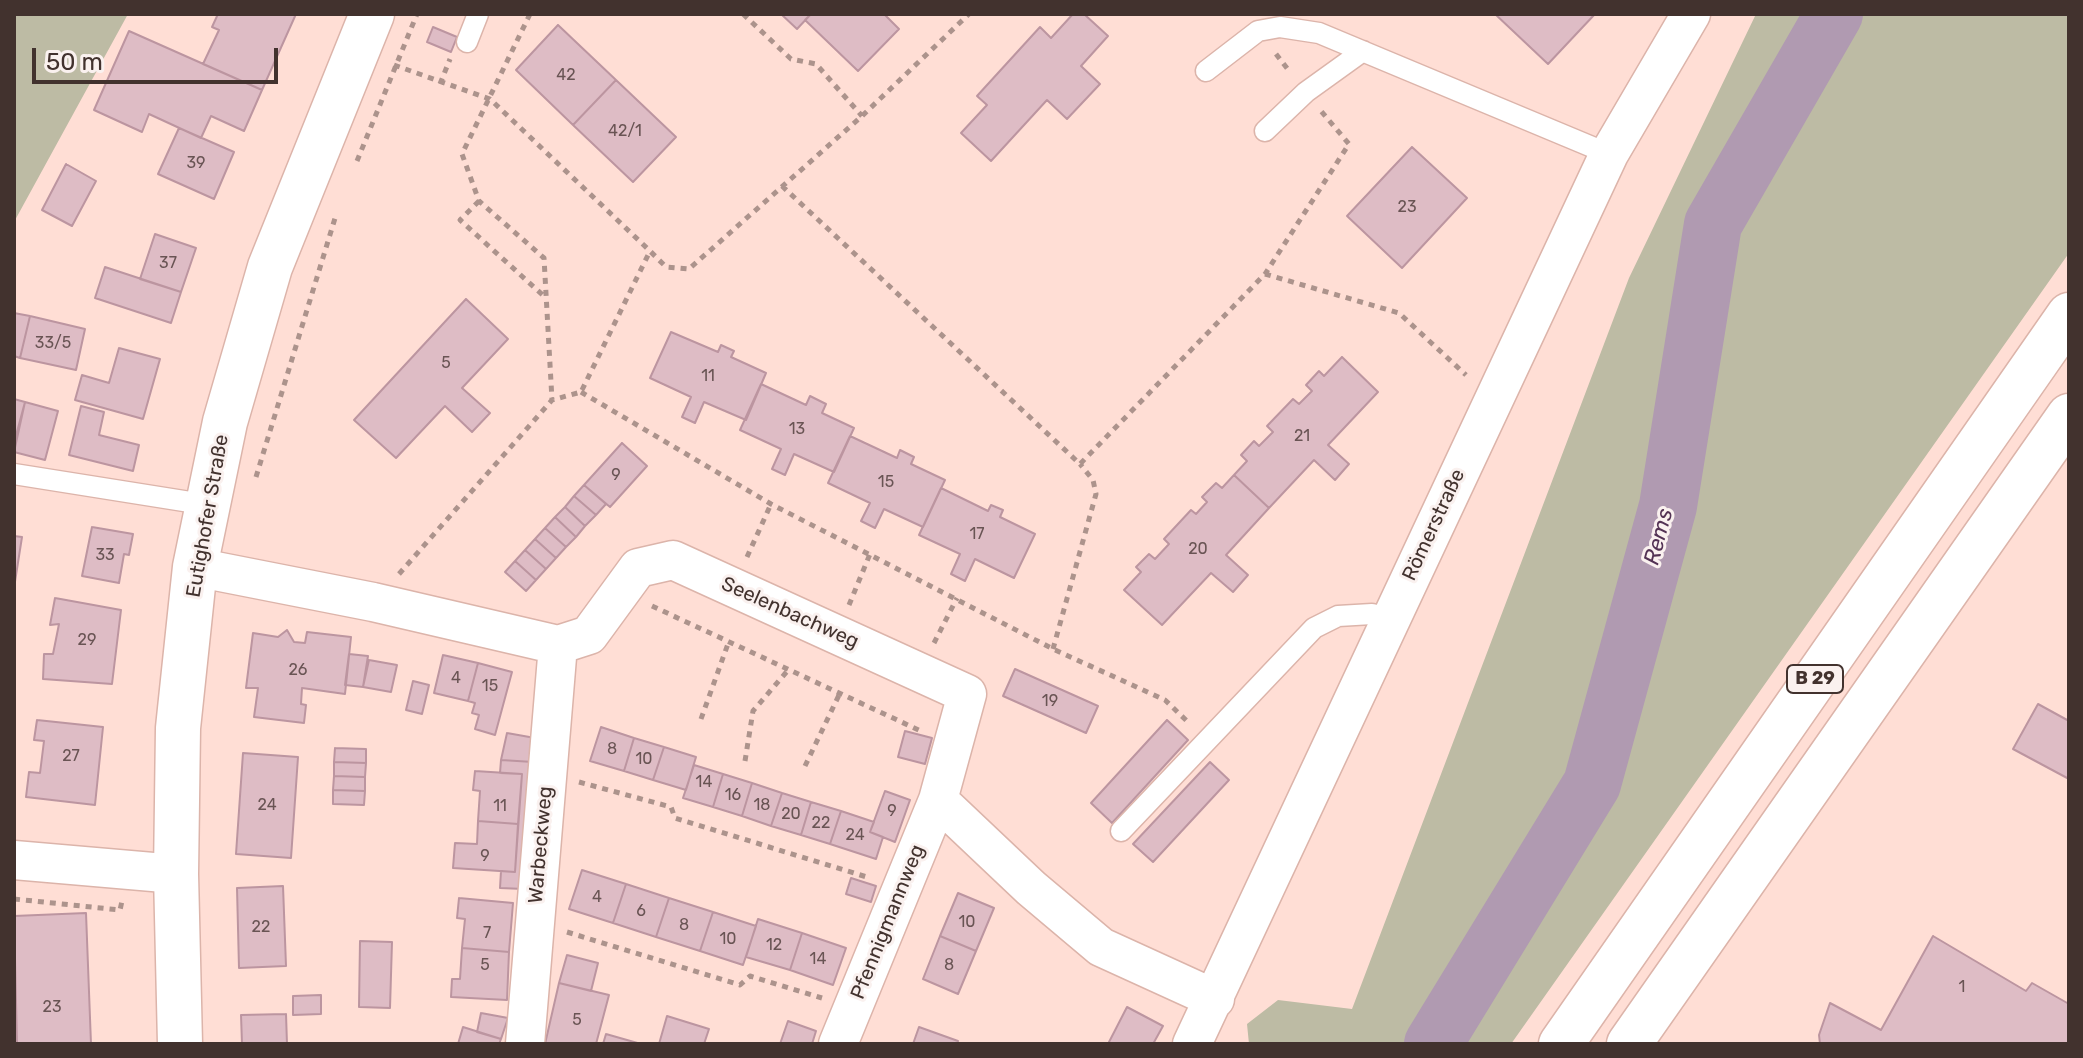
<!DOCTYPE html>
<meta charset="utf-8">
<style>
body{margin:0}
#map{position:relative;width:2083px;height:1058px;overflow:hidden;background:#ffded5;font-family:Rubik,sans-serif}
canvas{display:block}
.frame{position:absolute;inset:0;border:16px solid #42322e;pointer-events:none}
.scale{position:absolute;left:32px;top:48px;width:246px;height:36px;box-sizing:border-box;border:4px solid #42322e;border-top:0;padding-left:10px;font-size:24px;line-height:28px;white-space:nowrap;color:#42322e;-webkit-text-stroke:6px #faf1ef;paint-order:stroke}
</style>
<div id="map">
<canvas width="2083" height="1058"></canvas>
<div class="frame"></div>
<div class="scale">50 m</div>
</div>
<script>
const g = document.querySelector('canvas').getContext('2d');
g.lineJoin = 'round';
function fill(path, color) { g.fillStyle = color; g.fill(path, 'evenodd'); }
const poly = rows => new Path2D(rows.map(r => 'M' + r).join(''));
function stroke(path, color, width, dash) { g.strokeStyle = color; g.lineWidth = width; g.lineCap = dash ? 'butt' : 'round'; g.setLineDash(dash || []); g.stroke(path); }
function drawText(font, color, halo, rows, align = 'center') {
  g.font = font + ' Rubik,sans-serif'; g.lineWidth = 6; g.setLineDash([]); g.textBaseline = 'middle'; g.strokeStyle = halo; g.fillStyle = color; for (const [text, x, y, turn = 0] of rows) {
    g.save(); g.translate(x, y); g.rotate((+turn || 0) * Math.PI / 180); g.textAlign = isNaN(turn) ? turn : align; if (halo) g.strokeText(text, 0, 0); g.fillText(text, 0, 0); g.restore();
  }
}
const green = poly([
 [14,14,128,14,14,222],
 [1756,14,2069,14,2069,253,1511,1044,1249,1044,1247,1024,1278,1000,1352,1009,1629,278]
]);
const river = poly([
 [1433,1044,1592,784,1668,506,1713,224,1834,14]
]);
const building = poly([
 [218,14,296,14,262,90,203,64,219,30,212,27,218,14],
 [781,14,811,14,797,29,781,14],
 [811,14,884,14,899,29,858,71,805,20,811,14],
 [1073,14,1084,14,1108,36,1081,66,1100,84,1067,119,1047,100,991,161,961,133,987,105,977,96,1040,27,1051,38,1073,14],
 [1495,14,1595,14,1548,64,1495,14],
 [558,25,616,80,573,125,516,70,558,25],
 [433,27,457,37,451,52,427,42,433,27],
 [129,31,262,90,244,131,211,116,201,138,149,114,142,132,94,110,129,31],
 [616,80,676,137,633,182,573,125,616,80],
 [179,128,234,152,214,199,158,174,179,128],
 [1412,147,1467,198,1402,268,1347,216,1412,147],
 [66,164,96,181,72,226,42,210,66,164],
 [155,234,196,248,181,292,140,279,155,234],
 [105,267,181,292,171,323,95,298,105,267],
 [466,299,508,339,462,388,490,413,472,432,445,406,396,458,354,420,466,299],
 [14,313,30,316,20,358,14,356,14,313],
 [30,316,85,329,76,370,20,358,30,316],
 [671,332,718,352,721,345,734,351,731,357,766,373,746,420,704,402,695,423,682,417,691,397,650,378,671,332],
 [119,348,160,359,143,419,75,400,82,375,109,383,119,348],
 [1342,357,1378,392,1328,445,1349,464,1335,480,1314,460,1269,508,1234,475,1247,461,1241,455,1254,441,1259,446,1273,432,1267,426,1293,399,1299,404,1312,391,1306,385,1319,371,1324,376,1342,357],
 [761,384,806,405,810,396,826,404,822,413,854,428,834,472,794,454,785,475,772,469,781,449,740,430,761,384],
 [14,399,25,402,14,443,14,399],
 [25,402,58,411,45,460,14,452,25,402],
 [81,406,104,412,99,435,139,445,133,471,69,455,81,406],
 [850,436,897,458,900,450,914,457,911,464,945,480,923,527,884,509,875,528,861,521,870,503,828,483,850,436],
 [622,443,647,466,610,507,584,485,622,443],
 [1234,475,1269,508,1226,555,1248,575,1233,592,1211,573,1162,625,1124,590,1141,572,1136,567,1149,554,1155,559,1169,544,1164,539,1191,510,1196,514,1207,502,1202,497,1216,483,1222,488,1234,475],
 [584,485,606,504,596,515,574,496,584,485],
 [941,488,988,511,991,505,1003,510,1000,517,1035,534,1014,578,975,559,965,581,951,574,960,554,919,535,941,488],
 [574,496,596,515,585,526,565,507,574,496],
 [565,507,585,526,576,537,555,517,565,507],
 [555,517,576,537,566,547,545,528,555,517],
 [92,527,133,534,129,555,124,554,119,583,82,576,92,527],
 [545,528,566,547,556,558,535,539,545,528],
 [14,536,22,537,14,588,14,536],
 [535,539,556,558,546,569,525,550,535,539],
 [525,550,546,569,536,580,515,561,525,550],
 [515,561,536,580,526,591,505,572,515,561],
 [55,598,121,610,112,684,43,679,44,654,53,654,59,624,50,625,55,598],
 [287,630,294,642,305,643,307,632,351,637,345,694,302,688,301,704,306,705,304,723,254,717,258,688,246,688,253,633,278,637,287,630],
 [349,654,368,656,363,687,345,685,349,654],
 [443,655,478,663,468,701,434,693,443,655],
 [369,660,397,665,391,692,363,687,369,660],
 [478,663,512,672,495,735,475,729,479,715,472,713,475,703,468,701,478,663],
 [1015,669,1098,706,1086,733,1003,696,1015,669],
 [413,681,429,685,422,714,406,710,413,681],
 [2038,704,2069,721,2069,779,2013,749,2038,704],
 [37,720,103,727,95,805,26,797,29,772,40,773,44,741,34,740,37,720],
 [1167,720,1188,740,1112,823,1091,803,1167,720],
 [601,727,634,738,624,771,590,761,601,727],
 [905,731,932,738,925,764,898,757,905,731],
 [507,733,535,738,533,762,501,760,507,733],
 [634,738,664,747,653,780,624,771,634,738],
 [664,747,696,757,686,790,653,780,664,747],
 [335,748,366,749,366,763,334,762,335,748],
 [243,753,298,757,291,858,236,854,243,753],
 [501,760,533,762,524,889,500,888,501,871,515,872,522,774,500,773,501,760],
 [334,762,366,763,365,777,334,776,334,762],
 [1210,762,1229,780,1153,862,1133,844,1210,762],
 [694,765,723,774,713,807,683,798,694,765],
 [475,771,522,774,518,824,478,821,480,791,473,790,475,771],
 [723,774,752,783,742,816,713,807,723,774],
 [334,776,365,777,365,791,333,790,334,776],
 [752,783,782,793,771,826,742,816,752,783],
 [333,790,365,791,364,805,333,804,333,790],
 [885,791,910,800,895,842,870,832,885,791],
 [782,793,811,802,801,835,771,826,782,793],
 [811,802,841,811,830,844,801,835,811,802],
 [841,811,874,822,870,832,883,837,876,859,830,844,841,811],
 [478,821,518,824,515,872,453,868,455,843,477,844,478,821],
 [582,870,626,884,613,923,569,909,582,870],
 [851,878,876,886,871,902,846,894,851,878],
 [626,884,669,898,656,937,613,923,626,884],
 [283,886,286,966,239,968,237,888,283,886],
 [958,893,994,908,976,951,940,936,958,893],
 [459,898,513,903,509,952,462,948,465,919,457,918,459,898],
 [669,898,713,912,700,951,656,937,669,898],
 [713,912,756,926,743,965,700,951,713,912],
 [86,913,91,1044,17,1044,14,916,86,913],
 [758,919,802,933,790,970,746,957,758,919],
 [802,933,846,948,833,985,790,970,802,933],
 [940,936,976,951,958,994,923,979,940,936],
 [1933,936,2026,991,2032,983,2069,1004,2069,1044,1820,1044,1819,1035,1830,1003,1881,1030,1933,936],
 [360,941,392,942,390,1008,359,1007,360,941],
 [462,948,509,952,507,1000,451,997,452,979,460,979,462,948],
 [567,955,598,963,591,991,559,983,567,955],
 [559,983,609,995,596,1044,545,1044,559,983],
 [321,995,321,1014,293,1015,293,996,321,995],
 [1127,1007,1163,1026,1153,1044,1108,1044,1127,1007],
 [481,1013,508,1018,501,1039,477,1032,481,1013],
 [286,1014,287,1044,242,1044,241,1015,286,1014],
 [667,1016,709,1029,704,1044,659,1044,667,1016],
 [788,1021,816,1031,812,1044,780,1044,788,1021],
 [463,1027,501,1039,499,1044,458,1044,463,1027],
 [919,1027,958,1041,957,1044,913,1044,919,1027],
 [606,1034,641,1044,603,1044,606,1034]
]);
const path = poly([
 [530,14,462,154,479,201,544,258,552,400],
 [743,14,791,59,816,64,862,116],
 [1276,54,1290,72],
 [394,65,490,99,650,251],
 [440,84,450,59],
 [357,161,417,14],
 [782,186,1080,464,1265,274,1349,144,1321,111],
 [479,201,460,220,546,298],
 [1265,274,1399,313,1466,375],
 [581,392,771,504,1053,649,1165,700,1190,724],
 [256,477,336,215],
 [747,557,771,504],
 [399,574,552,400,581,392,650,251,666,267,689,269,862,116,969,14],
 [849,605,870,554],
 [652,606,923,732],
 [934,643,957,598],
 [1053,649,1096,494,1093,480,1080,464],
 [701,719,729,641],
 [745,761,753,711,789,669],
 [805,766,840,693],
 [579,782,671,807,675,818,870,878],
 [14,899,120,910,122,901],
 [567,932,740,985,750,976,822,998]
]);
const lane = poly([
 [467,42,478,14],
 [1206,71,1258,31,1280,27,1319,33,1609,154],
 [1265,131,1306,92,1363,51],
 [14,474,209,505],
 [1121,831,1314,628,1338,616,1372,614,1391,618]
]);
const street = poly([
 [195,567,373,602,558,645,589,635,638,568,673,560,967,694,938,800,1031,888,1101,947,1215,999],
 [14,860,176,874],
 [525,1044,558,645],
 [838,1044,938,800],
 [1192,1044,1609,154,1691,14]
]);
const secondary = poly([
 [180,1044,176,874,178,728,195,567,225,422,270,267,372,14]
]);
const highway = poly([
 [1561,1044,2069,315],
 [1629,1044,2069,416]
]);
const numberNames = [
 ["42",566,75],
 ["42/1",625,131],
 ["39",196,163],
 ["23",1407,207],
 ["37",168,263],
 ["33/5",53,343],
 ["5",446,363],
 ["11",708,376],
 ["13",797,429],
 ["21",1302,436],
 ["9",616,475],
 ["15",886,482],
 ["17",977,534],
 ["20",1198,549],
 ["33",105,555],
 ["29",87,640],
 ["26",298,670],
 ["4",456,678],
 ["15",490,686],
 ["19",1050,701],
 ["8",612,749],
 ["27",71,756],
 ["10",644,759],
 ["14",704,782],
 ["16",733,795],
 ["24",267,805],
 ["18",762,805],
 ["11",500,806],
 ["9",892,811],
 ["20",791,814],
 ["22",821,823],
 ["24",855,835],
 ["9",485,856],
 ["4",597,897],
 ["6",641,911],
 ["10",967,922],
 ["8",684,925],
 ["22",261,927],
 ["7",487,933],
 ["10",728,939],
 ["12",774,945],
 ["14",818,959],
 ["5",485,965],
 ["8",949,965],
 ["1",1962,987],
 ["23",52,1007],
 ["5",577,1020]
];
const shields = [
 [1815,679,56]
];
const shieldNames = [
 ["B 29",1815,679]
];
const streetNames = [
 ["Eutighofer Straße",208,516,-80],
 ["Römerstraße",1434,525,-65],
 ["Seelenbachweg",790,613,24],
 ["Warbeckweg",541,845,-85],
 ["Pfennigmannweg",888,922,-68]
];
const waterNames = [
 ["Rems",1659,537,-75]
];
fill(green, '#bdbba4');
stroke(river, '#b09ab1', 58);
fill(building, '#debcc5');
stroke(building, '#bc95a0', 2);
stroke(lane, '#dcb4aa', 23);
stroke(street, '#dcb4aa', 41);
stroke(secondary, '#dcb4aa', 47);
stroke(highway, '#dcb4aa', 47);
stroke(path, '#ac938c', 5, [6, 6]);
stroke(lane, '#fff', 20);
stroke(street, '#fff', 38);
stroke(secondary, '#fff', 44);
stroke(highway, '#fff', 44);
drawText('16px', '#695454', null, numberNames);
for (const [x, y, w] of shields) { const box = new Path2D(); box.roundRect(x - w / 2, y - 14, w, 28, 6); g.fillStyle = '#faf1ef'; g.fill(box); stroke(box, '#42322e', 2); }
drawText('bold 18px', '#42322e', null, shieldNames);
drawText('20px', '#42322e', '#faf1ef', streetNames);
drawText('italic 22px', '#533254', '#faf1ef', waterNames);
</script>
